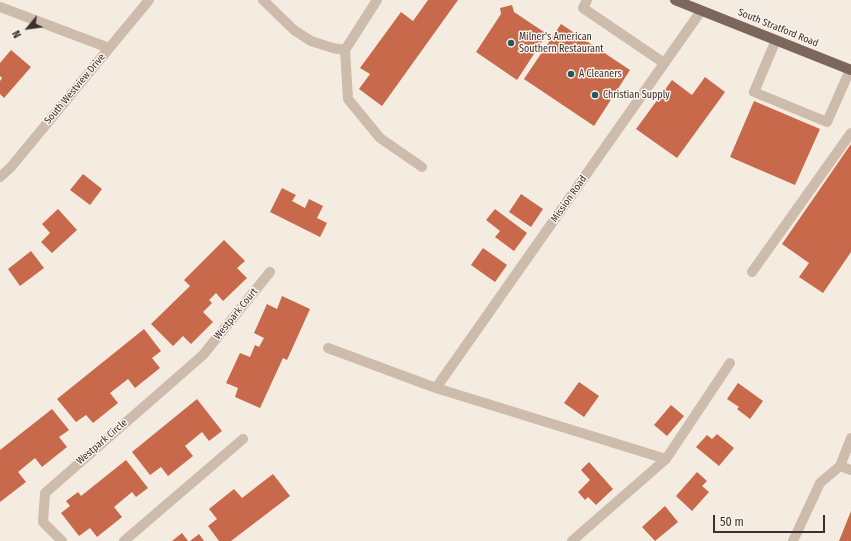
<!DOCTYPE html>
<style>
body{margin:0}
#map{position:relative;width:851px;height:541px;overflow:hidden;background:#f4ebe1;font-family:"Fira Sans Condensed",sans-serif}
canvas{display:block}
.north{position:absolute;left:8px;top:8px;width:40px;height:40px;-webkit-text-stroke:3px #fbf5ee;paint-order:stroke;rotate:241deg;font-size:11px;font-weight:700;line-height:16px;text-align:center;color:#3b302b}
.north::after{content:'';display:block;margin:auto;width:14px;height:18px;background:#3b302b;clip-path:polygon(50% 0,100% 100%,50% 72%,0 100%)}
.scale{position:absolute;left:713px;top:515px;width:112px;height:18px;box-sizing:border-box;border:2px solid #3b302b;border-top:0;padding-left:5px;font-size:12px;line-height:14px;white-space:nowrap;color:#3b302b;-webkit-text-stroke:3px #fbf5ee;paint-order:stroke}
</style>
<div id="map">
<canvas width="851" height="541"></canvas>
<div class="north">N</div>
<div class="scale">50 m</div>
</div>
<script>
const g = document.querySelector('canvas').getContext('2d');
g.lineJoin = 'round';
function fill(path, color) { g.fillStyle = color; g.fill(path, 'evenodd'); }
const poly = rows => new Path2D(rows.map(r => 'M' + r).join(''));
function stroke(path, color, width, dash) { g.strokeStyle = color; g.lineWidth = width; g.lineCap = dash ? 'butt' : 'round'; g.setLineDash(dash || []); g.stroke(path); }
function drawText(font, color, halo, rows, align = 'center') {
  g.font = font + ' "Fira Sans Condensed",sans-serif'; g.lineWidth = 3; g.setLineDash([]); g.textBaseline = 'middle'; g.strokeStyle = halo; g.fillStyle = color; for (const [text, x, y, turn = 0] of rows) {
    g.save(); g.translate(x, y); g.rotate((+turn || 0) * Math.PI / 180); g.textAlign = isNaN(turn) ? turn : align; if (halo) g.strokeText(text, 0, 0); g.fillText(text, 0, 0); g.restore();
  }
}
const building = poly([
 [428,0,458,0,382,106,359,89,370,74,360,68,401,12,413,21],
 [512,5,514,12,547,34,517,80,476,52,501,14,500,8],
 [561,24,630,70,594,126,524,79],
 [11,50,31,67,4,98,0,94,0,81,2,78,0,76,0,63],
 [705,77,725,92,677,158,636,129,672,80,692,95],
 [754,101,820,129,795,185,730,157],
 [851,144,851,252,823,293,799,277,809,263,782,244],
 [83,174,102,189,90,205,70,190],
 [282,188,296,195,292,201,305,208,309,199,323,206,317,218,327,223,320,237,270,212],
 [521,194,543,209,531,227,509,212],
 [58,209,77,230,52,253,41,242,50,233,42,224],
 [495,209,527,233,514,251,495,237,500,231,486,220],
 [224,240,245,261,237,268,247,278,223,301,216,293,209,300,212,303,203,312,213,322,191,344,183,336,173,346,151,324,190,286,184,280],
 [483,248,507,265,495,282,471,265],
 [31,251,44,268,20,286,8,269],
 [282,296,310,309,287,360,283,358,260,408,235,397,238,388,226,383,240,353,250,357,255,345,259,347,264,338,254,333,267,304,277,309],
 [144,329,161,351,152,358,160,368,135,388,128,379,110,393,118,403,93,423,86,415,76,422,57,399],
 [579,382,599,396,584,417,564,403],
 [738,383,763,401,750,419,737,409,739,407,727,399],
 [197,399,222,431,209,441,202,432,185,446,193,456,168,476,161,467,150,475,132,452],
 [671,405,684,416,667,436,654,425],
 [52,409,69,430,59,437,67,447,42,467,35,458,18,472,26,482,0,502,0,450],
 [717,434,734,448,719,466,696,447,707,435,712,439],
 [126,460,148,488,136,497,132,492,114,507,122,517,97,537,90,528,79,536,61,513,70,506,66,501,78,492,81,496],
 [589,462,613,489,596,505,588,497,585,500,578,492,590,480,581,470],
 [697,472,707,481,702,486,709,492,692,511,676,496],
 [273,474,290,496,231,541,219,541,208,526,217,519,209,509,234,489,242,498],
 [665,506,678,522,655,541,642,527],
 [851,511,851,541,839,541],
 [182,533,188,541,172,541],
 [199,534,204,541,190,541]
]);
const minor = poly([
 [263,0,294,30,311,41,333,48,345,50],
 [377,0,345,50,348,99,380,138,422,167],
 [587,0,583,8,664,63],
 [0,7,109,48],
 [776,40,754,92,827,122,850,70],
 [0,177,11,167,149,0],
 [752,272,851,133],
 [328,348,436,388,666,459],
 [436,388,701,11],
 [840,466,851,470],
 [62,541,43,522,45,493,203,355,270,272],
 [124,541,243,439],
 [572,541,666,459,730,363],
 [793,541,820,483,840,466,851,438]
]);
const major = poly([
 [675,0,851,70]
]);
const markers = [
 [511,43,4,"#1f5a5e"],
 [571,74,4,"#1f5a5e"],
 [595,95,4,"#1f5a5e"]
];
const streetNames = [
 ["South Stratford Road",778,28,22],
 ["South Westview Drive",75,89,-50],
 ["Mission Road",569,199,-55],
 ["Westpark Court",236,314,-51],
 ["Westpark Circle",102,442,-41]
];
const poiNames = [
 ["Milner's American",519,37],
 ["Southern Restaurant",519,49],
 ["A Cleaners",579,74],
 ["Christian Supply",603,95]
];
fill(building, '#c8694b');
stroke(minor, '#cdbbac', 10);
stroke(major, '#7d675c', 10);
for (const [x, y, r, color] of markers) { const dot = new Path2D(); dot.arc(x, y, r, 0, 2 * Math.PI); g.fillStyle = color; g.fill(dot); stroke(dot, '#fbf5ee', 1.5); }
drawText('10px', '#3b302b', '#fbf5ee', streetNames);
drawText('10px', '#3b302b', '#fbf5ee', poiNames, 'left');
</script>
